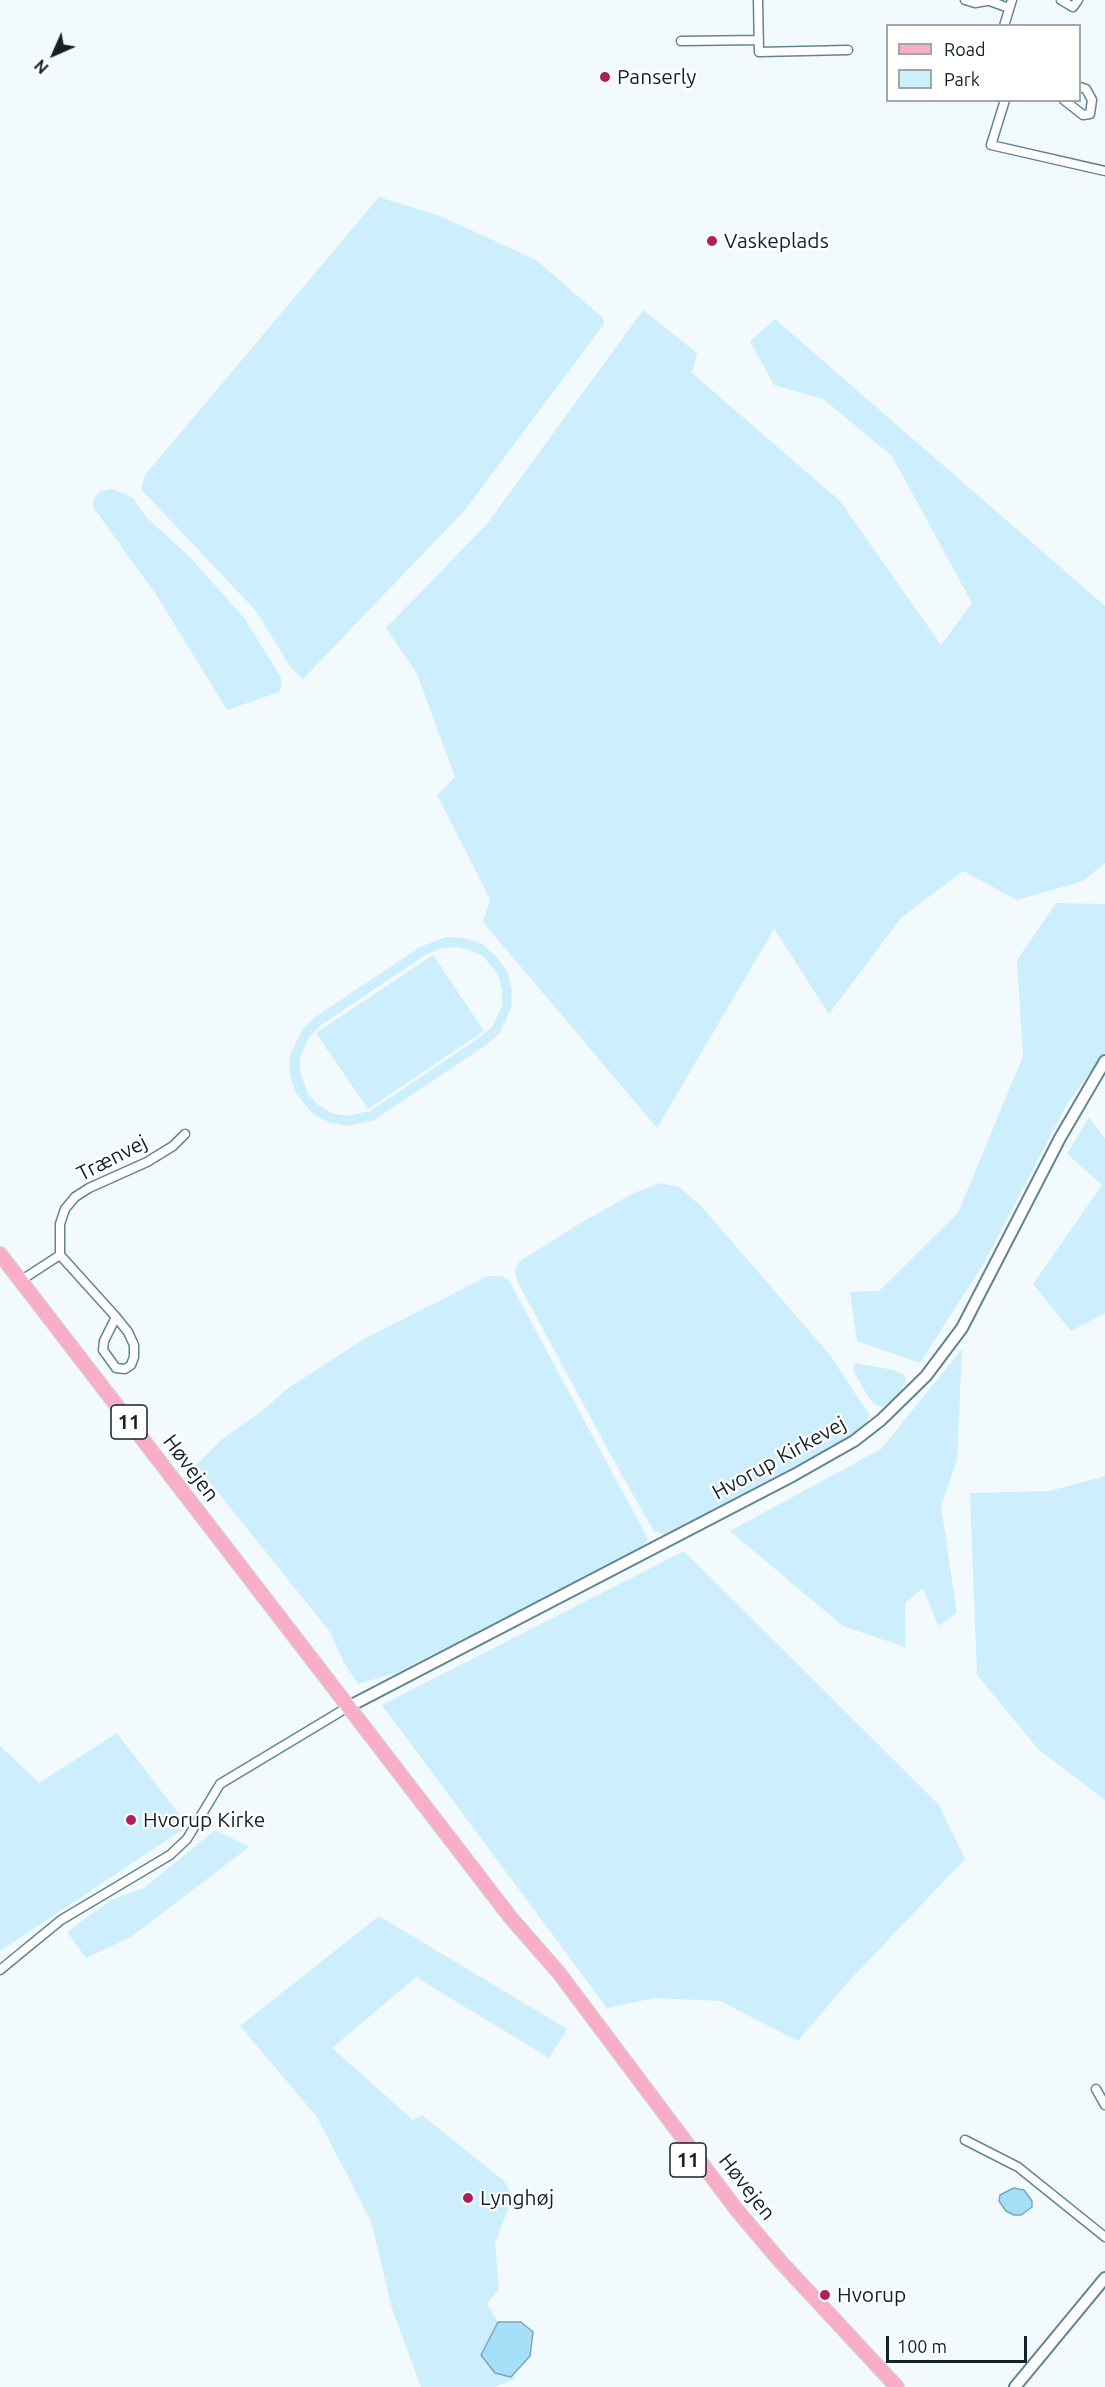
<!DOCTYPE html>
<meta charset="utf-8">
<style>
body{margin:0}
#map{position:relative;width:1105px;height:2387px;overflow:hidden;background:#f3fafe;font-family:Ubuntu,sans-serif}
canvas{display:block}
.legend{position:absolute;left:886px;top:24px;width:195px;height:78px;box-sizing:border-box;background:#fff;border:2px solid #a1a6a9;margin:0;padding:8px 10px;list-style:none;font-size:18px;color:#132128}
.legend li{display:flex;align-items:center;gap:12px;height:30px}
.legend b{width:30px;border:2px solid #a1a6a9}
.north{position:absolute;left:24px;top:24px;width:60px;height:60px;-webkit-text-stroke:4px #fff;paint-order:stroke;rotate:225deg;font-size:16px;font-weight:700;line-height:24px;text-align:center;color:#132128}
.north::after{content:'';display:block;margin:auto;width:21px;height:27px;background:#132128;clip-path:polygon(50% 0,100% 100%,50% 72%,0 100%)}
.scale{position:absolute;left:886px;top:2336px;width:141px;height:27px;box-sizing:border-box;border:3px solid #132128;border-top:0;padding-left:8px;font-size:18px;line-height:21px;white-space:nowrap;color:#132128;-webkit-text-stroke:4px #fff;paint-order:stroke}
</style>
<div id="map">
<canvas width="1105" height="2387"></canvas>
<ul class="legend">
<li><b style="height:8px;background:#f8aec8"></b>Road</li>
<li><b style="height:16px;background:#cdeefc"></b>Park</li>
</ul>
<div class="north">N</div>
<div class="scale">100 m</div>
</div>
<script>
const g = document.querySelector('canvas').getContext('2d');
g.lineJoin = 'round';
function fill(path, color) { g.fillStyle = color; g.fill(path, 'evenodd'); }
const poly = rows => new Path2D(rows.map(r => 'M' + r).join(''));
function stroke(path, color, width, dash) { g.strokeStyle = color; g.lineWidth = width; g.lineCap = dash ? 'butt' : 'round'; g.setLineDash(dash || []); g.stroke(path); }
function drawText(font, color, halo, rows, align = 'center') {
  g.font = font + ' Ubuntu,sans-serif'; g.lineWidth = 4.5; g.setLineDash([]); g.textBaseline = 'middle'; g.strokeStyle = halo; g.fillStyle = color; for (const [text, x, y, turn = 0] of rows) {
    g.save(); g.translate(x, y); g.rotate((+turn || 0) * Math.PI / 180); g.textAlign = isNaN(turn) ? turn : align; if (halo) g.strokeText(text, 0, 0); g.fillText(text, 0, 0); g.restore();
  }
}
const green = poly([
 [379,197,440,216,536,260,603,318,604,324,465,510,303,679,291,668,256,611,141,489,145,475],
 [643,310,697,353,692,373,840,501,941,645,972,603,892,456,823,399,774,385,750,341,775,319,1105,606,1105,863,1083,881,1017,900,963,871,901,918,829,1014,774,929,657,1128,483,922,490,899,437,795,455,777,417,674,386,628,487,524],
 [112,489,133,498,147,518,189,556,245,619,280,676,282,684,279,692,227,710,157,596,93,507,94,498,100,491],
 [1056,903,1105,904,1105,1052,1067,1104,984,1263,920,1363,857,1341,850,1292,879,1291,958,1213,1023,1056,1017,960],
 [446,937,464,938,482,944,496,956,507,971,512,989,511,1008,500,1033,486,1045,374,1120,347,1126,328,1122,312,1113,295,1092,290,1074,290,1055,302,1030,315,1017,420,947],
 [455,947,470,950,484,957,498,975,502,990,502,1006,492,1027,480,1037,370,1111,347,1116,332,1113,318,1105,308,1094,300,1072,300,1057,310,1036,321,1025,425,955,439,949],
 [433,955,484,1031,368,1109,316,1033],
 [1089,1117,1105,1139,1105,1313,1071,1331,1033,1284,1102,1185,1067,1154],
 [659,1183,679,1187,701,1206,830,1355,870,1416,865,1425,834,1446,665,1535,654,1531,620,1472,517,1281,515,1271,519,1262,526,1257,584,1221,632,1194],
 [488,1276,502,1276,509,1281,648,1539,643,1548,398,1672,358,1684,343,1661,330,1632,196,1465,221,1440,262,1411,287,1389,364,1339],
 [962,1349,957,1460,941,1506,957,1613,938,1626,923,1588,905,1603,905,1647,843,1626,730,1531,881,1449],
 [855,1363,894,1370,905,1375,906,1381,898,1396,881,1407,874,1404,867,1395,853,1370],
 [1105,1476,1105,1800,1039,1750,977,1675,970,1493,1050,1491],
 [684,1551,939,1805,965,1859,849,1981,798,2041,720,2001,654,1998,607,2008,382,1705],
 [117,1733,188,1826,0,1951,0,1746,39,1783],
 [215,1830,249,1847,131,1937,86,1958,67,1932,111,1900,144,1888],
 [379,1916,567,2029,549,2058,416,1977,332,2048,413,2120,422,2115,504,2181,513,2196,495,2243,499,2289,487,2304,498,2322,481,2355,495,2373,517,2378,495,2387,421,2387,392,2309,371,2221,317,2117,240,2026]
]);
const water = poly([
 [1014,2188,1024,2190,1032,2201,1032,2207,1021,2215,1014,2215,1006,2211,999,2201,1000,2195,1014,2188],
 [498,2322,521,2322,533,2332,530,2356,511,2377,495,2373,481,2355,498,2322]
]);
const minor = poly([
 [758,0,759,52,848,50],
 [965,0,975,3,987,1],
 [987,0,1009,8],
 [1061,0,1073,7,1078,0],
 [1004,26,1012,0],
 [681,41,759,40],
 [1005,100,991,145,1105,171],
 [1064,100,1083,115,1090,114,1092,100,1086,89,1080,87],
 [20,1281,60,1255],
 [116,1317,104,1341,103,1350,116,1368,125,1369,131,1365,134,1357,134,1345,128,1332,116,1317,60,1255,60,1224,65,1209,75,1197,89,1188,147,1162,173,1146,185,1134],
 [0,1970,61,1920,170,1855,187,1839,220,1784,348,1707],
 [1096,2089,1105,2105],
 [965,2140,1018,2167,1105,2237]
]);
const tertiary = poly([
 [348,1707,794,1475,854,1441,881,1420,926,1376,962,1328,1060,1138,1105,1061],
 [1015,2387,1105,2278]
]);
const primary = poly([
 [0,1254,511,1918,559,1973,736,2209,780,2261,897,2387]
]);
const markers = [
 [605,77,6,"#ac2060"],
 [712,241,6,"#ac2060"],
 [131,1820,6,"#ac2060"],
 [468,2198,6,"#ac2060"],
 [825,2295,6,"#ac2060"]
];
const shields = [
 [129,1422,36],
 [688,2160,36]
];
const shieldNames = [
 ["11",129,1422],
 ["11",688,2160]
];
const poiNames = [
 ["Panserly",617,77],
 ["Vaskeplads",724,241],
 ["Hvorup Kirke",143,1820],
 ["Lynghøj",480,2198],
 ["Hvorup",837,2295]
];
const streetNames = [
 ["Trænvej",112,1158,-27],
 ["Hvorup Kirkevej",779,1458,-29],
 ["Høvejen",191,1468,53],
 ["Høvejen",747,2187,52]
];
fill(green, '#cdeefc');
fill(water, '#a5dff8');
stroke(water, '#79a6ba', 1.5);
stroke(minor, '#628594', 11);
stroke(tertiary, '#628594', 14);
stroke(primary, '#d5d7d8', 16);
stroke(minor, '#fff', 8);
stroke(tertiary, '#fff', 10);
stroke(primary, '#f8aec8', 14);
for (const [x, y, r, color] of markers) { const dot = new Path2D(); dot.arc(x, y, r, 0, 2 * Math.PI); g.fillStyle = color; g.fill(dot); stroke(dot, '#fff', 2); }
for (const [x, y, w] of shields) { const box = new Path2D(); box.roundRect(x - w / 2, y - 17, w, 34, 4.5); g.fillStyle = '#fff'; g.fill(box); stroke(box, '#132128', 1.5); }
drawText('bold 20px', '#132128', null, shieldNames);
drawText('21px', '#132128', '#fff', poiNames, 'left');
drawText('21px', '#132128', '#fff', streetNames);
</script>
